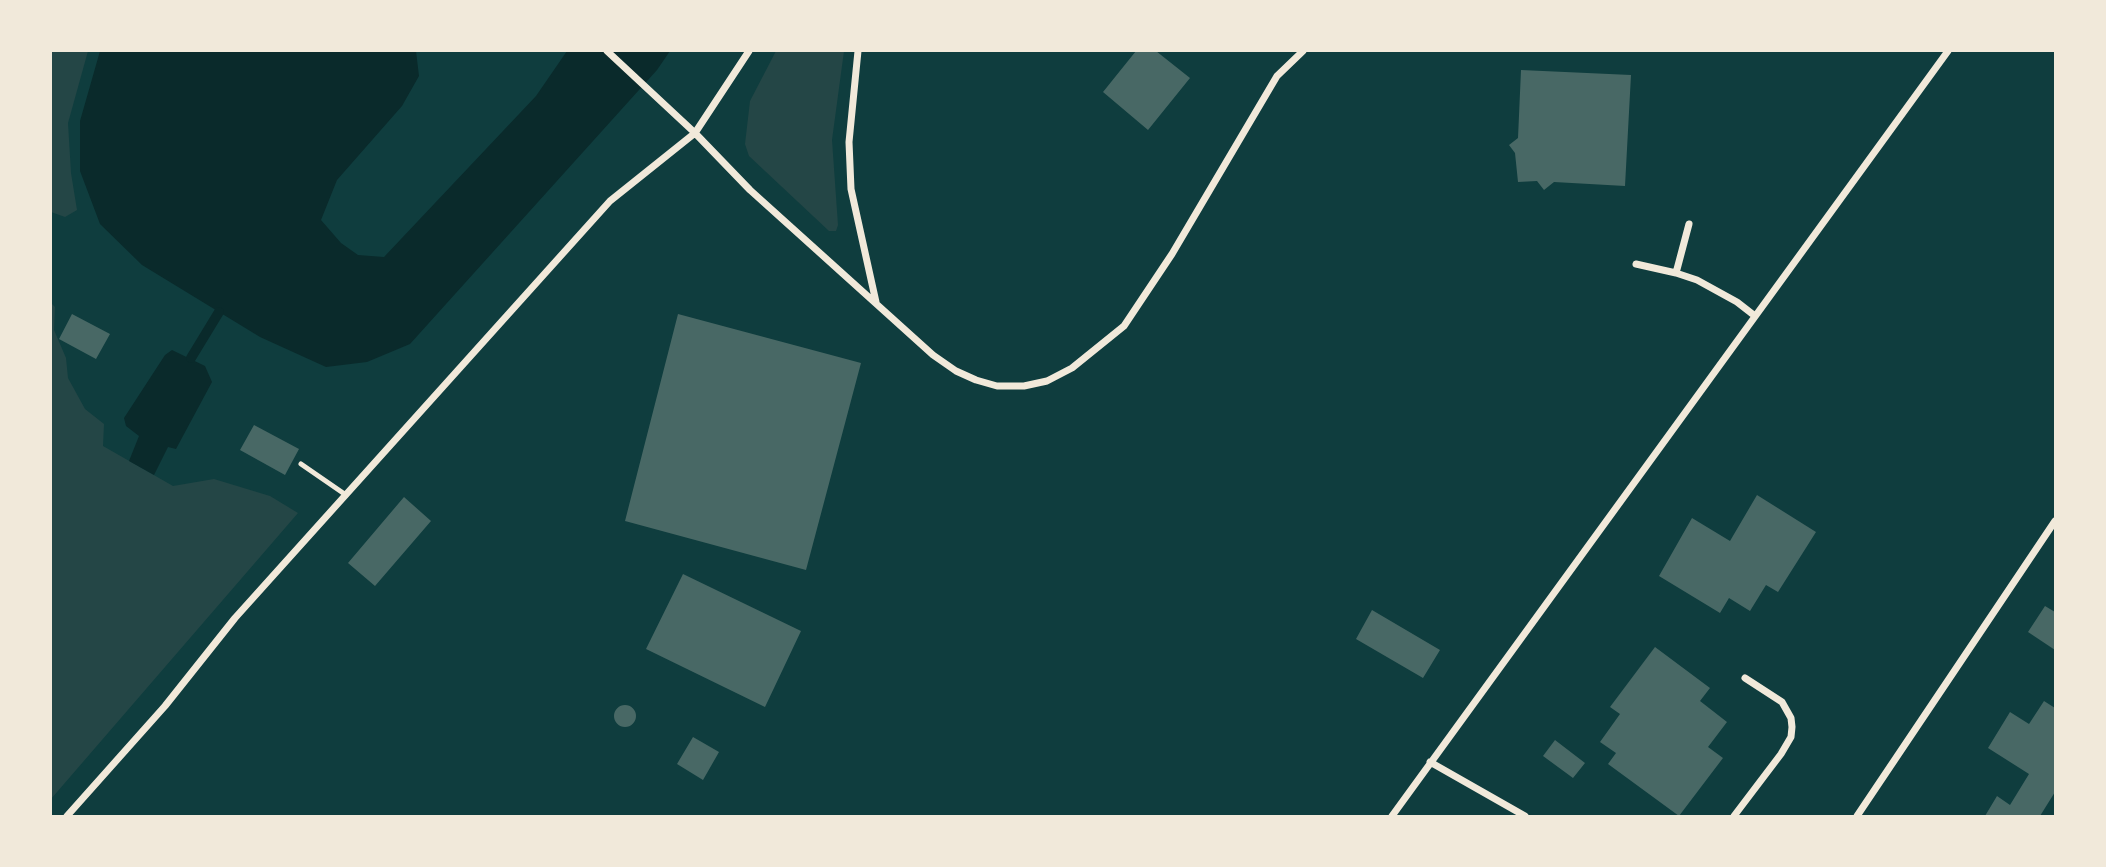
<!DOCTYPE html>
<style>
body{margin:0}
#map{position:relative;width:2106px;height:867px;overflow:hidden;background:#0f3d3e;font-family:Figtree,sans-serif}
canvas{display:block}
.frame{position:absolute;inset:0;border:52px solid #f1e9da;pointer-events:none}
</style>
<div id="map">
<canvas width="2106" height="867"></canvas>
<div class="frame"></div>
</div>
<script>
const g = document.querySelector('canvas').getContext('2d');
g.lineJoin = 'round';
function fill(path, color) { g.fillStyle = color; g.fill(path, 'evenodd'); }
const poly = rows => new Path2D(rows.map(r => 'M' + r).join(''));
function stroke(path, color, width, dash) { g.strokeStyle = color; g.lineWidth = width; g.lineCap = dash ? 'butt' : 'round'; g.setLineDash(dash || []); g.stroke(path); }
const green = poly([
 [51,51,88,51,68,123,71,173,77,210,65,217,51,212],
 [776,51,844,51,832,140,838,225,836,231,829,231,749,156,745,144,750,101],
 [51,303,55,307,54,330,66,358,68,378,85,409,104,424,103,446,173,486,214,479,270,496,298,513,51,799]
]);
const water = poly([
 [100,51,416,51,419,76,402,106,337,180,321,220,341,243,358,255,384,257,536,96,567,51,670,51,657,70,410,344,367,362,326,367,260,337,142,265,100,224,80,171,80,121],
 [172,350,205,366,212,382,176,449,168,447,154,475,129,461,139,436,126,426,124,418,165,355]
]);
const stream = poly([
 [191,358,219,312]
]);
const building = poly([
 [1136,51,1156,51,1190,78,1148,130,1103,92],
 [1521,70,1631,75,1625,186,1554,182,1544,190,1537,181,1518,182,1515,153,1509,145,1518,138],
 [72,314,110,334,96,359,59,339],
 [678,314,861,363,806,570,625,521],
 [254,425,299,449,285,475,240,450],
 [1757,495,1816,532,1778,592,1766,585,1750,611,1729,598,1720,613,1659,576,1692,518,1730,541],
 [404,497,431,521,375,586,348,563],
 [683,574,801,631,765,707,646,649],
 [2045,606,2055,612,2055,650,2028,632],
 [1372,610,1440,650,1423,678,1356,639],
 [1655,647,1710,688,1700,701,1727,722,1708,747,1723,758,1679,816,1608,764,1616,753,1600,742,1620,714,1610,707],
 [2044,701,2055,708,2055,792,2040,816,1985,816,1997,796,2010,805,2029,774,1988,748,2010,712,2029,724],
 '614 716a11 11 0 1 1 22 0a11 11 0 1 1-22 0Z',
 [693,737,719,752,703,780,677,764],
 [1555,740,1585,763,1573,778,1543,756]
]);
const service = poly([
 [301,464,346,495]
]);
const minor = poly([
 [607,51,695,133,749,51],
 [858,51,849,142,851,189,876,302],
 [1636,264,1676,273,1697,280,1737,302,1755,316],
 [1676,273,1689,224],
 [1430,762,1525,816],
 [67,816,165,706,235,618,610,201,695,133,750,190,933,355,956,371,976,380,997,386,1024,386,1047,381,1072,368,1124,326,1172,254,1277,76,1303,51],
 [1392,816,1948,51],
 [1734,816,1781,754,1791,737,1792,727,1791,718,1782,702,1745,678],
 [1857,816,2055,521]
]);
fill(green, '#244646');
fill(water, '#0a2a2b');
stroke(stream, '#0a2a2b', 10);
fill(building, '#486865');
stroke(service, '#f1e9da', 5);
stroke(minor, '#f1e9da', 7);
</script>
